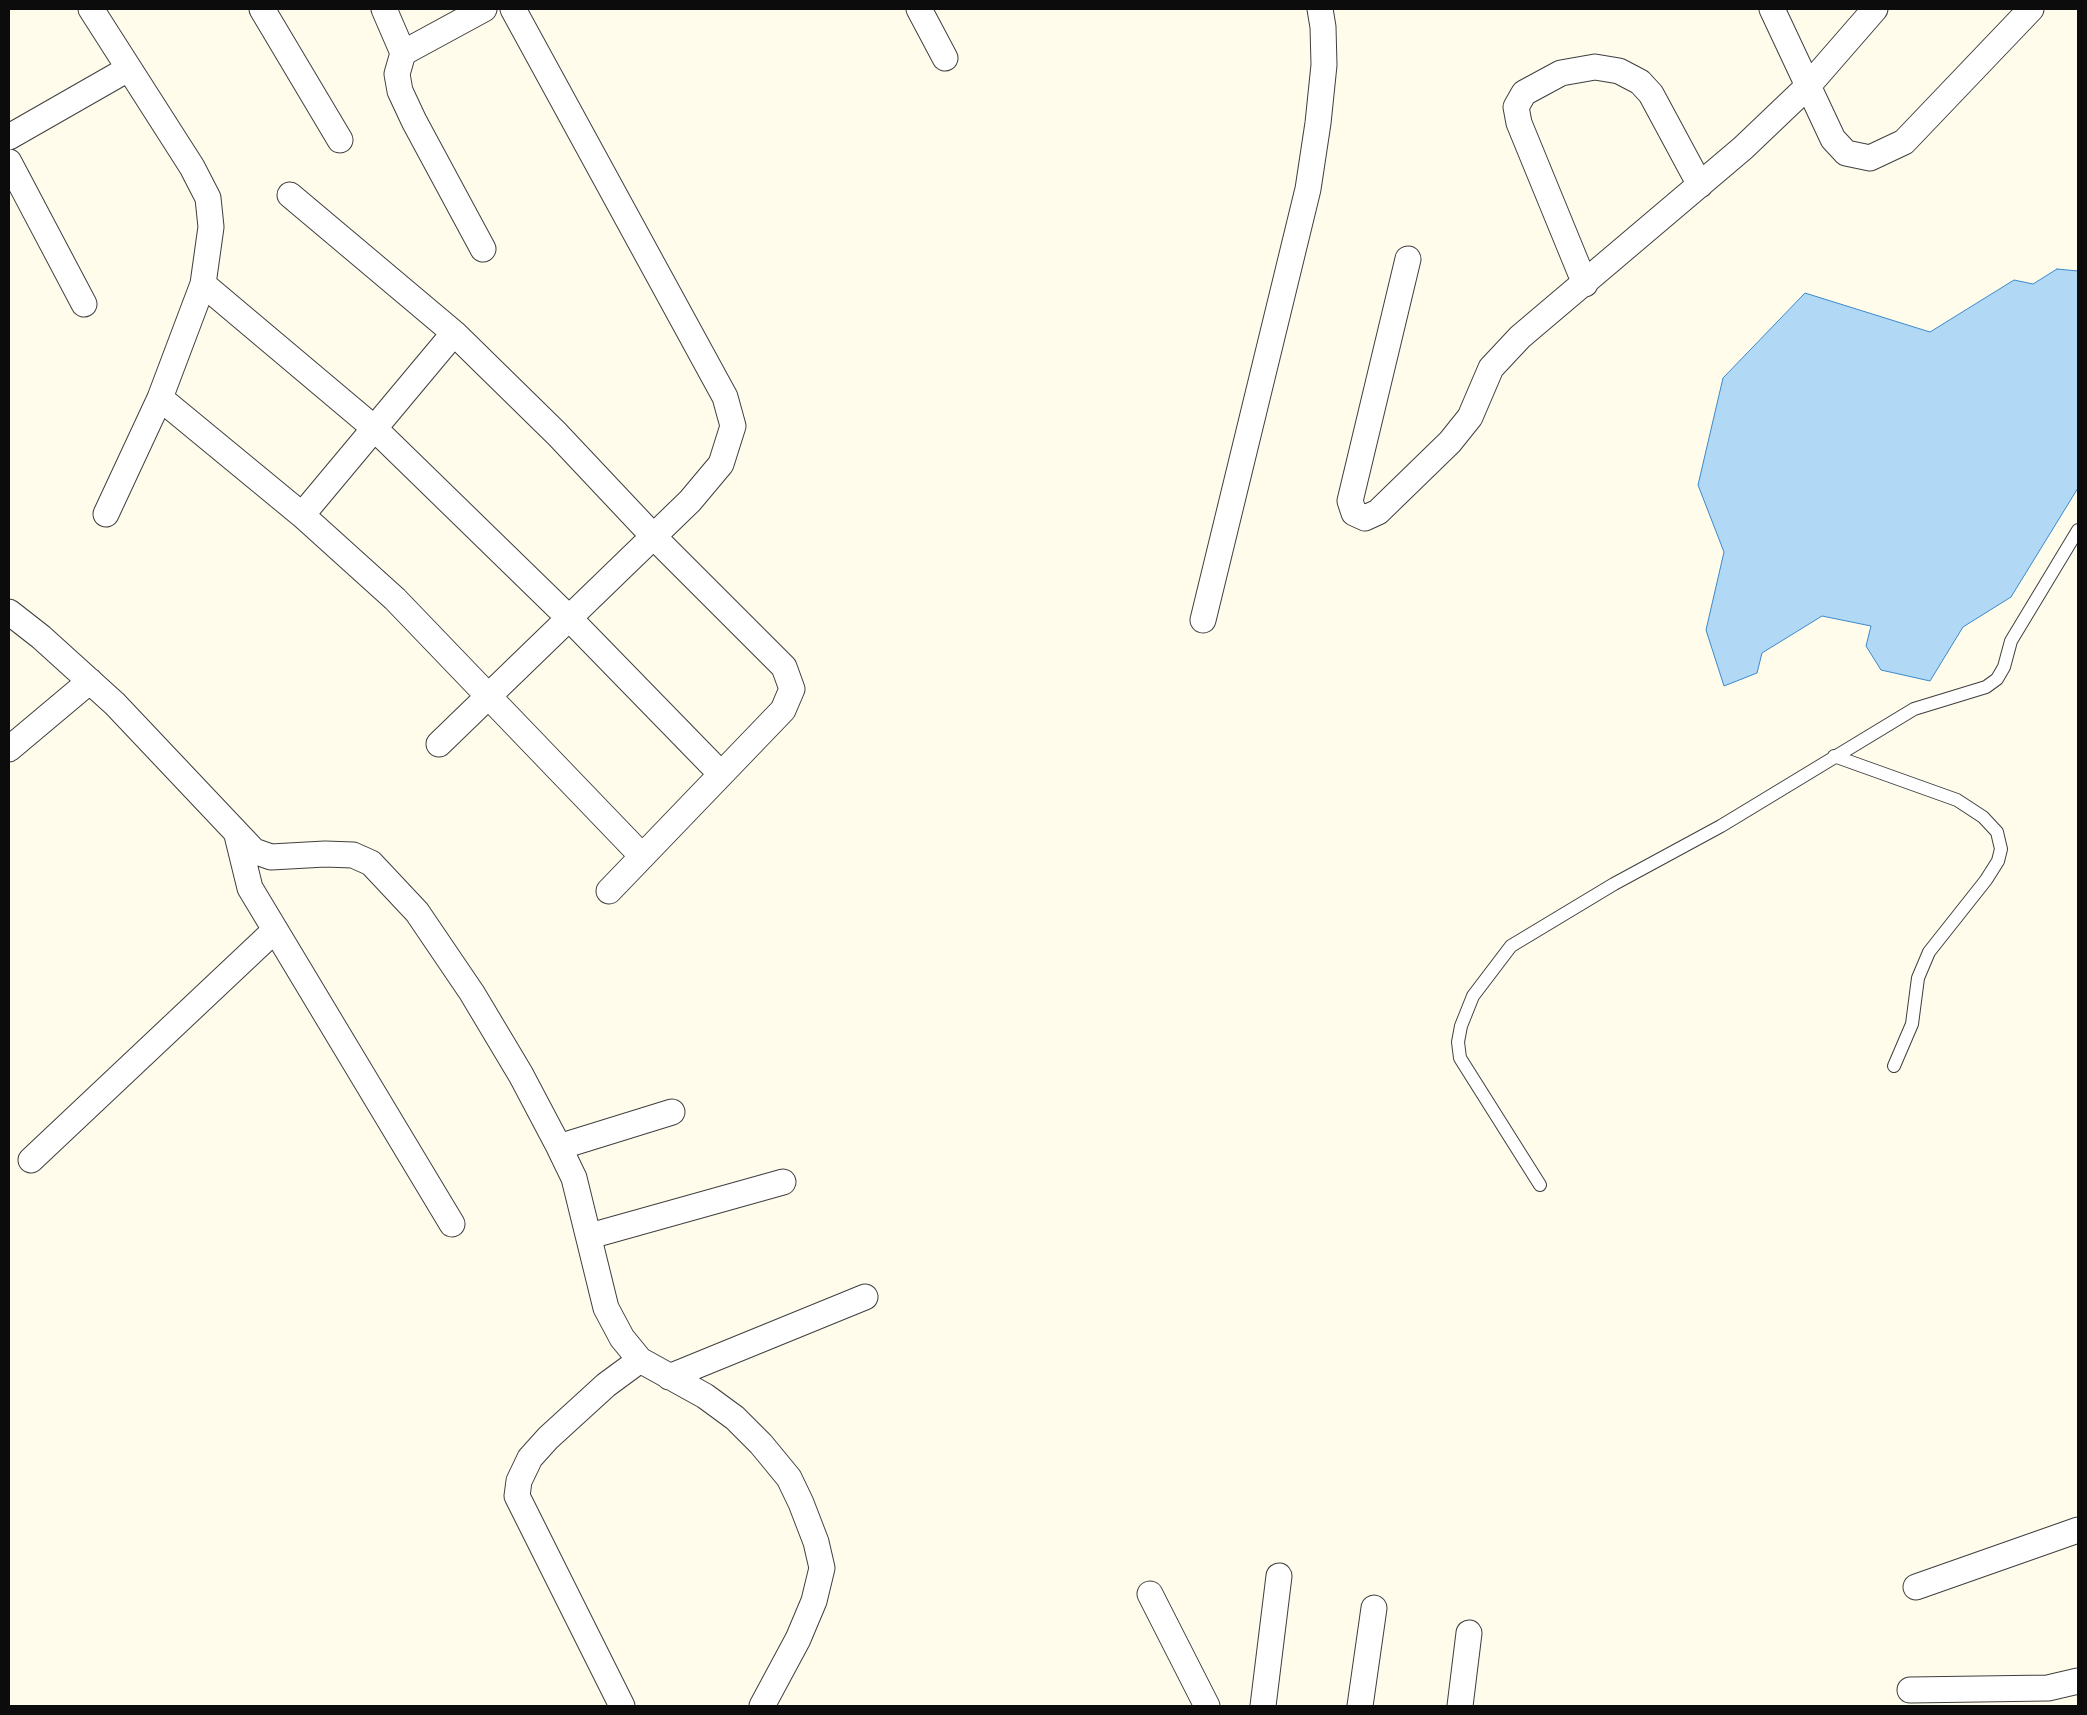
<!DOCTYPE html>
<style>
body{margin:0}
#map{position:relative;width:2087px;height:1715px;overflow:hidden;background:#fffceb;font-family:Bitter,serif}
canvas{display:block}
.frame{position:absolute;inset:0;border:10px solid #0c0c0c;pointer-events:none}
</style>
<div id="map">
<canvas width="2087" height="1715"></canvas>
<div class="frame"></div>
</div>
<script>
const g = document.querySelector('canvas').getContext('2d');
g.lineJoin = 'round';
function fill(path, color) { g.fillStyle = color; g.fill(path, 'evenodd'); }
const poly = rows => new Path2D(rows.map(r => 'M' + r).join(''));
function stroke(path, color, width, dash) { g.strokeStyle = color; g.lineWidth = width; g.lineCap = dash ? 'butt' : 'round'; g.setLineDash(dash || []); g.stroke(path); }
const water = poly([
 [2057,269,2078,271,2078,488,2011,597,1963,627,1930,681,1881,670,1866,646,1871,626,1822,616,1762,653,1757,673,1724,686,1706,630,1724,552,1698,485,1723,378,1805,293,1930,332,2014,280,2033,284,2057,269]
]);
const lane = poly([
 [1834,756,1957,800,1983,817,1997,832,2001,849,1998,861,1986,880,1929,952,1918,978,1912,1024,1894,1066],
 [1540,1185,1460,1058,1458,1042,1461,1026,1473,996,1511,946,1614,884,1721,826,1914,709,1986,687,1997,679,2004,667,2011,641,2078,530]
]);
const street = poly([
 [91,9,192,167,208,198,211,227,203,284,160,398,106,514],
 [262,9,340,140],
 [384,9,403,53,397,74,400,91,414,121,483,249],
 [919,9,945,58],
 [1772,9,1833,139,1846,153,1870,158,1904,142,2031,9],
 [403,53,484,9],
 [9,137,128,69],
 [9,162,84,304],
 [290,195,454,333,557,434,654,537,784,667,792,689,783,710,609,891],
 [1408,259,1350,501,1354,513,1365,518,1378,512,1450,442,1470,417,1491,368,1520,337,1743,148,1808,86,1875,9],
 [203,284,374,428,570,619,721,774],
 [1585,284,1519,123,1516,107,1524,93,1561,73,1595,67,1619,71,1640,82,1651,94,1700,185],
 [160,398,302,515,395,599,642,856],
 [302,515,454,333],
 [9,612,41,637,115,704,254,851,271,857,325,854,353,855,371,863,417,912,472,993,521,1075,559,1147,574,1178,606,1308,622,1338,640,1360,705,1396,735,1418,761,1444,789,1478,801,1503,816,1542,822,1568,814,1601,798,1639,762,1706],
 [1203,620,1308,189,1318,123,1324,65,1323,27,1320,9],
 [439,744,690,501,721,464,733,426,725,397,513,9],
 [9,749,90,681],
 [237,835,250,888,452,1224],
 [559,1147,672,1112],
 [31,1160,274,931],
 [590,1236,783,1182],
 [669,1377,865,1297],
 [1916,1587,2078,1530],
 [1150,1594,1207,1706],
 [1910,1690,2048,1688,2078,1681],
 [622,1706,517,1496,519,1481,530,1458,548,1438,606,1385,640,1360],
 [1263,1706,1279,1576],
 [1360,1706,1374,1608],
 [1460,1706,1469,1633]
]);
fill(water, '#b1d8f5');
stroke(water, '#3a89ca', 1);
stroke(lane, '#3f3f3f', 14);
stroke(street, '#3f3f3f', 27);
stroke(lane, '#fff', 12);
stroke(street, '#fff', 25);
</script>
